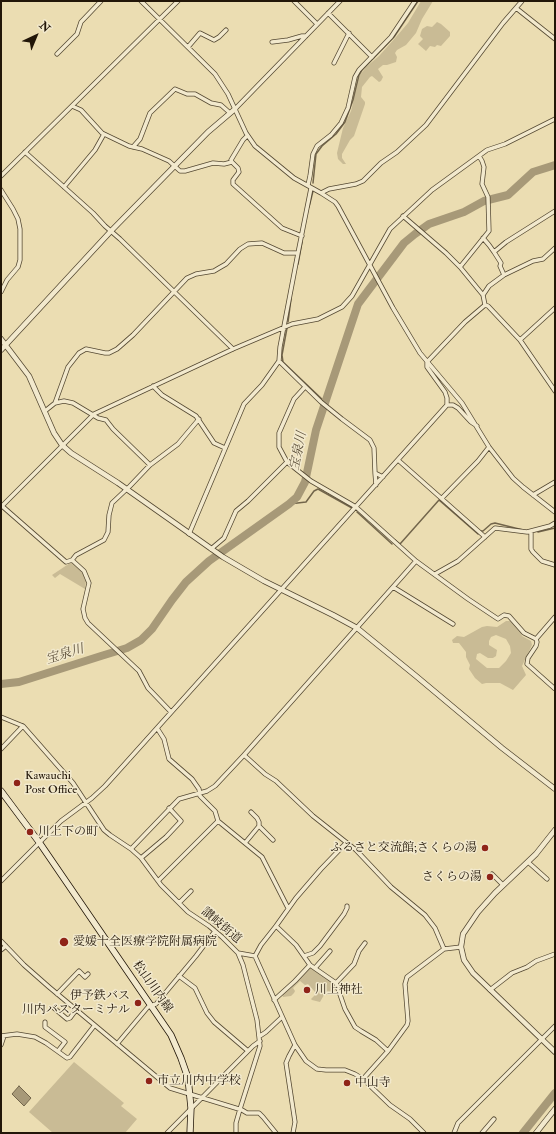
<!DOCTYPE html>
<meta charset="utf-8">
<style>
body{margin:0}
#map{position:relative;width:556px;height:1134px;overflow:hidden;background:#ebddb2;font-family:"IM FELL Double Pica",serif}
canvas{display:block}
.frame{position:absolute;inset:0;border:2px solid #221608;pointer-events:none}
.north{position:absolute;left:16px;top:16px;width:40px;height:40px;-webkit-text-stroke:3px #f2e9cd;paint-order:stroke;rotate:44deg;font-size:11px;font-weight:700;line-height:16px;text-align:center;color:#221608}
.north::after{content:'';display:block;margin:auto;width:14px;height:18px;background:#221608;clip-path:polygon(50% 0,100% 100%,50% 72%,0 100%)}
</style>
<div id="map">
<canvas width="556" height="1134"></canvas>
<div class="frame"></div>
<div class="north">N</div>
</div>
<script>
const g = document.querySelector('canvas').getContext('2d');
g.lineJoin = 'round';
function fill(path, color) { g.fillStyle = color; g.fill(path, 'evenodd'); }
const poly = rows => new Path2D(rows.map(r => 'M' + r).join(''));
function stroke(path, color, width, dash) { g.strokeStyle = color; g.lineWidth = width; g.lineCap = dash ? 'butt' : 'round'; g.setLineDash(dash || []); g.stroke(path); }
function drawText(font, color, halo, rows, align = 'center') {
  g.font = font + ' "IM FELL Double Pica","Noto Serif JP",serif'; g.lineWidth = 3; g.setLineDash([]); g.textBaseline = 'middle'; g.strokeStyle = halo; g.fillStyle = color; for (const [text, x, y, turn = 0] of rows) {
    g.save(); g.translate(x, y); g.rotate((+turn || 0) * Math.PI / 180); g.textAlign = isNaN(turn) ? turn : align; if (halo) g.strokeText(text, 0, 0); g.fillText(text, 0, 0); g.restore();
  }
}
const green = poly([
 [421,1,433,1,422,19,416,33,406,45,397,50,395,53,397,57,396,62,387,65,383,65,378,69,383,77,381,81,379,82,372,76,370,77,362,87,361,97,365,102,365,104,354,136,350,140,342,154,342,158,346,164,343,164,338,159,337,153,343,128,351,111,360,75,366,67,379,56,396,37,408,23],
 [437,22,441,24,450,32,450,36,441,46,437,45,435,47,430,46,426,51,418,44,423,39,420,36,422,29,427,26,432,27],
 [70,563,72,563,82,572,86,581,85,589,60,574,55,578,52,575],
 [506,621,510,621,515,625,520,630,522,636,531,641,532,645,522,666,526,675,513,690,500,683,486,683,482,684,475,678,469,669,470,665,466,657,466,652,459,643,453,643,452,640,457,636,464,637,482,627,487,626,497,627],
 [496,635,506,639,510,646,511,653,506,661,499,668,487,668,476,659,477,654,480,653,488,658,493,658,496,656,497,650,489,645,489,641,491,637],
 [310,967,312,967,335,984,337,989,329,995,324,995,320,1002,312,1000,311,999,315,995,315,992,308,984,305,985,300,981,293,988,295,991,294,993,291,996,283,997,282,994],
 [74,1062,124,1103,121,1106,137,1119,125,1133,53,1133,29,1112]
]);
const water = poly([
 [19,1086,31,1098,24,1106,12,1094,19,1086]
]);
const stream = poly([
 [313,183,316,154,322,146,336,134,345,122,353,100,359,75,362,70,394,37,418,1],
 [309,207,313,191],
 [298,264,302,242],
 [288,322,291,299],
 [287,328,282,355,283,362,325,402],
 [289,504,306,502,314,491,318,489,352,508],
 [357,512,392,544],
 [538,532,555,528],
 [395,540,400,544,439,500,478,534,481,531,483,531,491,524,495,523,523,530]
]);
const river = poly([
 [1,684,19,682,101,656,127,648,141,640,152,629,172,600,186,582,209,561,289,504,297,497,305,482,316,430,358,304,404,243,415,234,429,224,464,212,484,201,508,195,533,172,555,165],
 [523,1133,555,1093]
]);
const minor = poly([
 [141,1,215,74,228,94,246,133,255,146,294,178,321,193,335,202,338,206,393,308,420,353,462,403,489,447,513,478,523,487,555,512],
 [294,1,317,24],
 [516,8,555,39],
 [328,13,372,57],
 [272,42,288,40,302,36,306,36],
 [188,47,200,33,214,40,219,37,226,30],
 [57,54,77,34,81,22,101,1],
 [334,63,349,33],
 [72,106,81,110,102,133,129,146,142,149,169,161,180,171,185,171,213,163,224,164,232,162],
 [235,109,340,1],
 [247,136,243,140,231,160,232,162,238,168,239,172,233,180,233,184,282,228,302,236],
 [133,147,140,139,150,113,175,89,187,94,195,94,211,103,221,105,230,113],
 [25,152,93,213,105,226,120,239,233,349],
 [1,176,178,1],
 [308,185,310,176,313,154,317,146,331,135,341,123,348,108,355,77,359,70,391,37,415,1],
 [64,187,95,150,104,134],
 [1,190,13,209,18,219,20,229,20,260,18,267,7,280,1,292],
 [321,193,329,189,356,184,363,181,381,163,397,152,426,125,503,23,522,1],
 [403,216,446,253,460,267,483,295],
 [483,238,489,245,494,252],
 [460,267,489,231,488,197,482,184,484,167,482,161,479,156],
 [504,275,500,266,501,263,494,252,506,242,555,211],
 [485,305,488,306,520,340,555,391],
 [520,340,555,308],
 [279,361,321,402,342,419,370,440,374,448,375,473,383,477],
 [153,386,162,395,196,416,214,443,225,448],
 [305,387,294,399,279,433,279,447,287,462,311,481,356,507,416,561,468,599,498,619,504,615,509,616,524,633,536,639,537,642,536,646,528,658,527,664,555,689],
 [55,403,64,401,73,403,98,418,106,420,113,429,150,465],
 [45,411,55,403,68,367,79,353,86,349,105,353,109,353,117,349,133,335,187,278,196,274,214,271,219,268,226,264,240,249,248,244,262,243,284,253,298,253],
 [477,426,471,422,458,408,453,405,447,405,447,398,445,392,427,367,427,362,465,322,485,305,483,295,489,286,504,275,533,261,543,259,555,248],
 [398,460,485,537],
 [375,473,376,485],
 [533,495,555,482],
 [442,498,478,461,489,447],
 [2,506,66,562,72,560,84,571,89,583,83,609,85,618,88,623,139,671,148,688,171,712],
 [1,507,94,414,233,349,292,324,318,319,342,307,352,296,390,229,432,190,487,150,505,144,555,119],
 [531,531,531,549,533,552,542,561,555,565],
 [189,534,244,404,262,385,279,361,280,347,298,253,311,188],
 [211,549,224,538,236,511,248,501,287,462],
 [72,560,76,555,104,540,108,532,109,515,112,503,130,486,150,465,178,444,199,419],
 [435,574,458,561,495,528,527,532,550,526,555,523],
 [393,587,453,624],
 [536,639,555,617],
 [1,717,23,726,73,783,104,830,110,835,131,849,141,858,161,885,188,912,209,926,222,937,238,953,243,965,257,1020,260,1046,240,1109,236,1123,236,1133],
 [157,728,164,739,169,759,192,779,199,789,200,796,215,811,218,821,262,857,288,908],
 [1,749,23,726],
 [244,755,265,774,276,781,313,816,356,850,391,887,425,915,435,928,444,949],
 [259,826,273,840],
 [245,843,259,826,259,822,257,818,251,812],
 [131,849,179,799,207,791,215,786,244,755,416,561],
 [141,858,166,837,181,821,169,808],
 [528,862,547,879],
 [492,874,503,885],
 [1,881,61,821,92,798,105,786,447,405],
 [158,881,218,821],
 [179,903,191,891],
 [276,926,296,945,310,965,336,983,345,1009,355,1027,361,1031,376,1040,388,1051],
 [1,941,24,965,49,987,170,1088,242,1110,247,1113,259,1113,263,1117,276,1133],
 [1,950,6,946],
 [238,953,255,956],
 [255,956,295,1045,306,1061,317,1069,326,1070,345,1070,355,1074,363,1079,390,1105,410,1119,424,1133],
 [255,956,261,945,276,926,296,898,321,869,346,843],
 [304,956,313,953,320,946,344,914,347,908,347,906],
 [315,968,330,951],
 [179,976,195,988,207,1013,214,1022,248,1051],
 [336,983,354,964,359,951,365,943],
 [490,990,512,973,527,967,536,961,555,954],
 [57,994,79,971,85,977,88,974],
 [274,1000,295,981,310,965],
 [54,1008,67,1019,70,1018,76,1010],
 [45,1022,45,1027,65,1042,58,1051],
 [1,1036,17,1034,35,1037,46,1043,67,1058,70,1057,94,1026],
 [260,1036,266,1032,282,1017],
 [117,1044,148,1007,156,1004,196,956,215,931],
 [1,1045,4,1036],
 [363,1079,388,1051,407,1025,408,1021,405,984,407,977,444,949,461,947],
 [167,1133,253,1046,260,1041],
 [293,1133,295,1122,286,1063,289,1056,295,1045],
 [454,1133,458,1123,555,1026],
 [482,1133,494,1119]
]);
const tertiary = poly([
 [1,339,29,376,54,433,62,445,71,453,118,483,223,557,264,581,333,615,357,628,416,676,502,748,555,789],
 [1,350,111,231,208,132,235,109],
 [555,830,536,854,495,893,478,912,463,934,461,947,464,960,473,973,555,1052],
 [536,1133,555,1109]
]);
const secondary = poly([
 [1,791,39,842,171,1035,181,1058,188,1078,191,1108,190,1133]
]);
const markers = [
 [17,783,4,"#8f2418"],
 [30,832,4,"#8f2418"],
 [485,848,4,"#8f2418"],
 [490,877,4,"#8f2418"],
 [64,942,5,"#8f2418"],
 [307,990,4,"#8f2418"],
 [138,1003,4,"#8f2418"],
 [149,1081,4,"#8f2418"],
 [347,1083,4,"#8f2418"]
];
const poiNames = [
 ["Kawauchi",25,776],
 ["Post Office",25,790],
 ["川上下の町",38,832],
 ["ふるさと交流館;さくらの湯",477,848,"right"],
 ["さくらの湯",482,877,"right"],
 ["愛媛十全医療学院附属病院",73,942],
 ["川上神社",315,990],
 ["伊予鉄バス",130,996,"right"],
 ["川内バスターミナル",130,1010,"right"],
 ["市立川内中学校",157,1081],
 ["中山寺",355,1083]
];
const streetNames = [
 ["讃岐街道",221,926,40],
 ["松山川内線",152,987,55]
];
const waterNames = [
 ["宝泉川",299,451,-78],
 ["宝泉川",65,655,-17]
];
fill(green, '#c9bb95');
fill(water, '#a79978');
stroke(water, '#72654b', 1);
stroke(stream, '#72654b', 1.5);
stroke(river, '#a79978', 8);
stroke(minor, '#544832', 5);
stroke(tertiary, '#544832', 6);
stroke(secondary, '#221608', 7);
stroke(minor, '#f2e9cd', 3.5);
stroke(tertiary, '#f2e9cd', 4.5);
stroke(secondary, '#f2e9cd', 5.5);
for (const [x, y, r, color] of markers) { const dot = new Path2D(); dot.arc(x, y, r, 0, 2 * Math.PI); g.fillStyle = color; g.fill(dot); stroke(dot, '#f2e9cd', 1.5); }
drawText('12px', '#221608', '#f2e9cd', poiNames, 'left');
drawText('12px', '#221608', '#f2e9cd', streetNames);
drawText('italic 13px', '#574a35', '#f2e9cd', waterNames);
</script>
